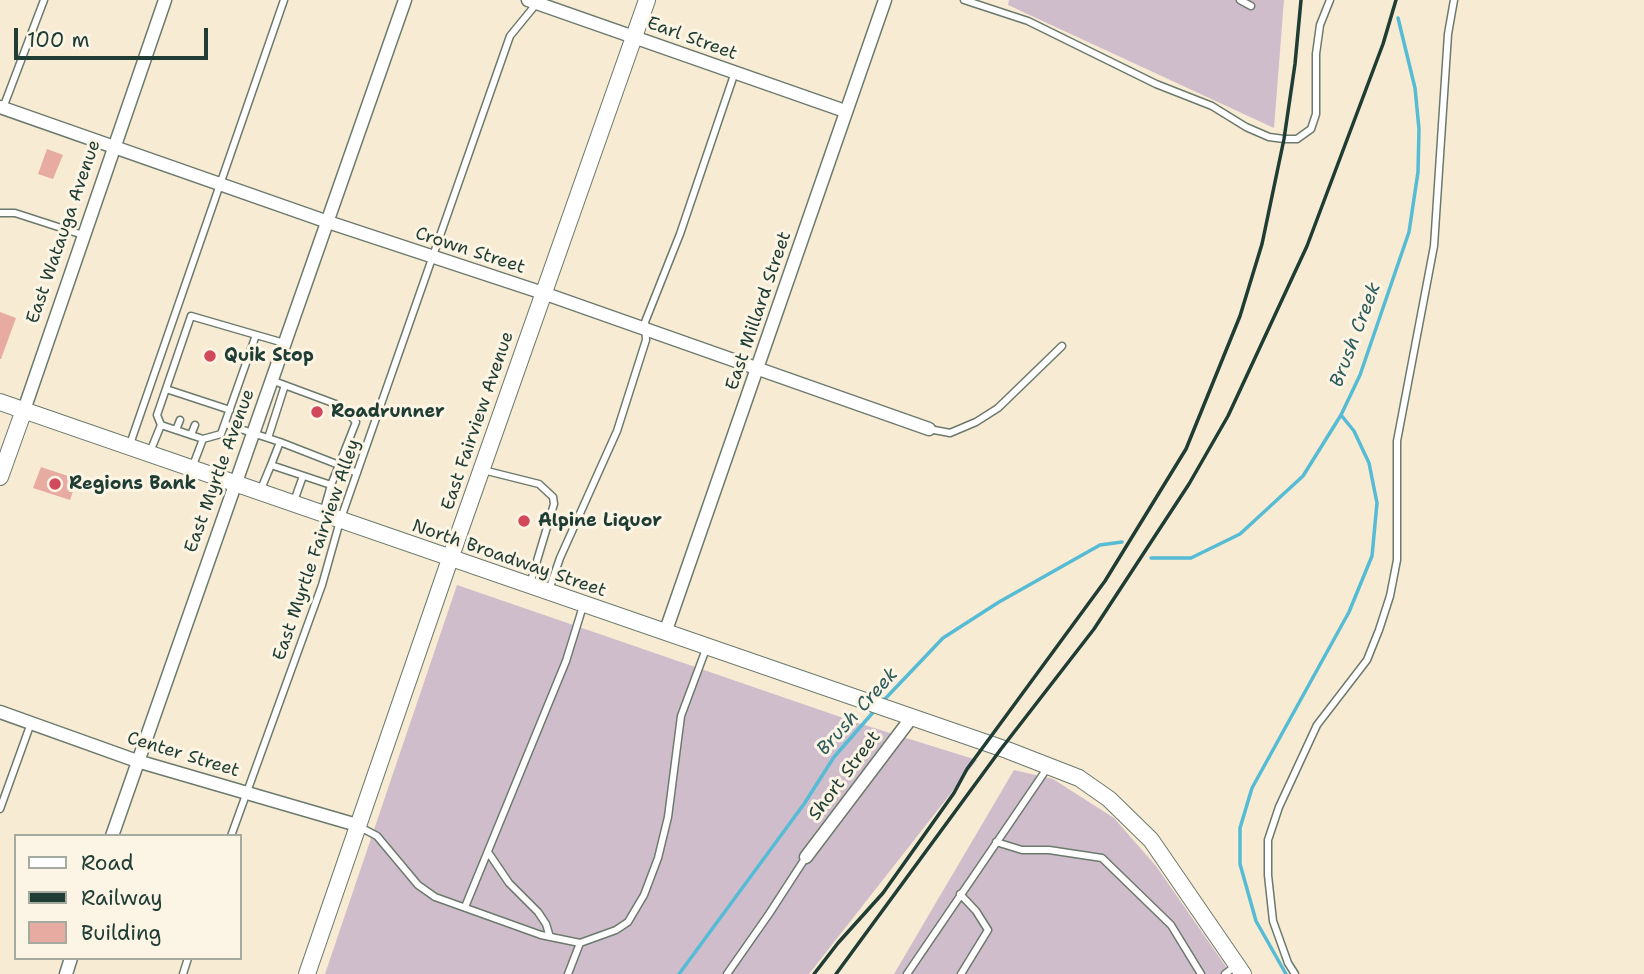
<!DOCTYPE html>
<style>
body{margin:0}
#map{position:relative;width:1644px;height:974px;overflow:hidden;background:#f7ebd3;font-family:"Shantell Sans",sans-serif}
canvas{display:block}
.legend{position:absolute;left:14px;top:834px;width:228px;height:126px;box-sizing:border-box;background:#fcf5e5;border:2px solid #a4ab9e;margin:0;padding:9px 12px;list-style:none;font-size:21px;color:#1f3d34}
.legend li{display:flex;align-items:center;gap:14px;height:35px}
.legend b{width:35px;border:2px solid #a4ab9e}
.scale{position:absolute;left:14px;top:28px;width:194px;height:32px;box-sizing:border-box;border:4px solid #1f3d34;border-top:0;padding-left:9px;font-size:21px;line-height:24px;white-space:nowrap;color:#1f3d34;-webkit-text-stroke:5px #fcf5e5;paint-order:stroke}
</style>
<div id="map">
<canvas width="1644" height="974"></canvas>
<ul class="legend">
<li><b style="height:9px;background:#fff"></b>Road</li>
<li><b style="height:9px;background:#1f3d34"></b>Railway</li>
<li><b style="height:19px;background:#e7aba2"></b>Building</li>
</ul>
<div class="scale">100 m</div>
</div>
<script>
const g = document.querySelector('canvas').getContext('2d');
g.lineJoin = 'round';
function fill(path, color) { g.fillStyle = color; g.fill(path, 'evenodd'); }
const poly = rows => new Path2D(rows.map(r => 'M' + r).join(''));
function stroke(path, color, width, dash) { g.strokeStyle = color; g.lineWidth = width; g.lineCap = dash ? 'butt' : 'round'; g.setLineDash(dash || []); g.stroke(path); }
function drawText(font, color, halo, rows, align = 'center') {
  g.font = font + ' "Shantell Sans",sans-serif'; g.lineWidth = 6; g.setLineDash([]); g.textBaseline = 'middle'; g.strokeStyle = halo; g.fillStyle = color; for (const [text, x, y, turn = 0] of rows) {
    g.save(); g.translate(x, y); g.rotate((+turn || 0) * Math.PI / 180); g.textAlign = isNaN(turn) ? turn : align; if (halo) g.strokeText(text, 0, 0); g.fillText(text, 0, 0); g.restore();
  }
}
const industrial = poly([
 [1009,0,1284,0,1274,128,1008,5],
 [457,585,858,723,977,760,809,974,325,974],
 [1014,770,1053,779,1114,818,1156,866,1231,974,894,974]
]);
const stream = poly([
 [1151,558,1191,558,1240,534,1303,476,1341,415,1360,375,1409,232,1418,172,1419,129,1415,88,1398,18],
 [883,701,943,638,999,602,1100,545,1122,542],
 [679,974,804,804,834,757,876,709],
 [1286,974,1256,921,1240,864,1240,828,1252,788,1349,612,1372,556,1377,503,1369,463,1354,431,1341,415]
]);
const building = poly([
 [47,149,63,155,53,179,38,174],
 [0,312,16,318,1,359,0,359],
 [41,467,77,479,70,500,33,488]
]);
const lane = poly([
 [964,0,1028,21,1156,84,1212,106,1246,127,1269,137,1284,139,1297,139,1311,129,1316,114,1316,54,1320,25,1330,0],
 [1240,0,1251,6],
 [3,108,44,0],
 [0,213,15,213,83,235],
 [271,380,341,406,356,422,339,465,280,442,271,465,331,485,323,513],
 [166,389,230,410],
 [225,424,280,442],
 [161,425,157,415,191,316,284,343],
 [929,429,950,433,976,422,998,408,1062,346],
 [176,430,180,420],
 [191,435,195,425],
 [268,438,285,385],
 [203,439,221,434,256,335],
 [130,444,284,0],
 [150,452,161,425,203,439,192,468],
 [483,470,539,484,553,497,554,504,530,584],
 [331,485,339,465,357,473],
 [261,489,271,465],
 [293,504,303,476],
 [549,590,560,558,617,431,646,340,645,322,680,234,735,72],
 [0,809,31,723],
 [358,826,377,836,418,885,435,897,541,935,580,943,616,930,628,922,644,895,658,858,668,817,681,716,706,649],
 [231,836,322,585,340,521,510,36,537,3],
 [996,842,1022,850,1049,850,1102,858,1171,925,1201,974],
 [488,852,509,883,538,912,546,924,550,937],
 [960,894,976,911,988,930,961,974],
 [465,907,566,661,583,606],
 [183,974,188,958],
 [568,974,580,943],
 [727,974,769,914,806,857],
 [907,974,1048,767],
 [1225,974,1237,965],
 [1295,974,1288,963,1273,921,1268,875,1268,840,1279,807,1317,725,1367,660,1379,630,1390,596,1397,560,1397,441,1434,246,1448,34,1454,0]
]);
const street = poly([
 [528,0,845,111],
 [0,107,328,222,543,293,929,429],
 [24,410,165,0],
 [665,633,885,0],
 [0,712,137,761,357,825],
 [112,836,405,0],
 [806,857,912,717],
 [66,974,71,958]
]);
const secondary = poly([
 [0,402,1007,750,1079,778,1109,799,1151,840,1243,974],
 [0,477,24,410],
 [307,974,450,559,647,0]
]);
const rail = poly([
 [814,974,838,943,883,893,954,793,967,769,1105,581,1186,449,1240,316,1262,244,1284,139,1295,64,1301,0],
 [836,974,1001,749,1094,629,1189,484,1228,416,1307,246,1383,44,1396,0]
]);
const markers = [
 [210,356,7,"#d1495b"],
 [317,412,7,"#d1495b"],
 [55,484,7,"#d1495b"],
 [524,521,7,"#d1495b"]
];
const streetNames = [
 ["Earl Street",692,39,20],
 ["East Watauga Avenue",64,232,-71],
 ["Crown Street",470,251,18],
 ["East Millard Street",759,311,-71],
 ["East Fairview Avenue",478,421,-71],
 ["East Myrtle Avenue",220,471,-70],
 ["East Myrtle Fairview Alley",317,550,-71],
 ["North Broadway Street",509,559,19],
 ["Center Street",183,755,17],
 ["Short Street",845,776,-53]
];
const poiNames = [
 ["Quik Stop",224,356],
 ["Roadrunner",331,412],
 ["Regions Bank",69,484],
 ["Alpine Liquor",538,521]
];
const waterNames = [
 ["Brush Creek",1356,335,-69],
 ["Brush Creek",858,712,-48]
];
fill(industrial, '#d0bdcc');
stroke(stream, '#56bbd5', 3.5);
fill(building, '#e7aba2');
stroke(lane, '#6b7a6c', 9);
stroke(street, '#6b7a6c', 15);
stroke(secondary, '#6b7a6c', 18);
stroke(lane, '#fff', 6);
stroke(street, '#fff', 12);
stroke(secondary, '#fff', 16);
stroke(rail, '#1f3d34', 3.5);
for (const [x, y, r, color] of markers) { const dot = new Path2D(); dot.arc(x, y, r, 0, 2 * Math.PI); g.fillStyle = color; g.fill(dot); stroke(dot, '#fcf5e5', 2.5); }
drawText('18px', '#1f3d34', '#fcf5e5', streetNames);
drawText('bold 18px', '#1f3d34', '#fcf5e5', poiNames, 'left');
drawText('italic 19px', '#2d5c5c', '#fcf5e5', waterNames);
</script>
